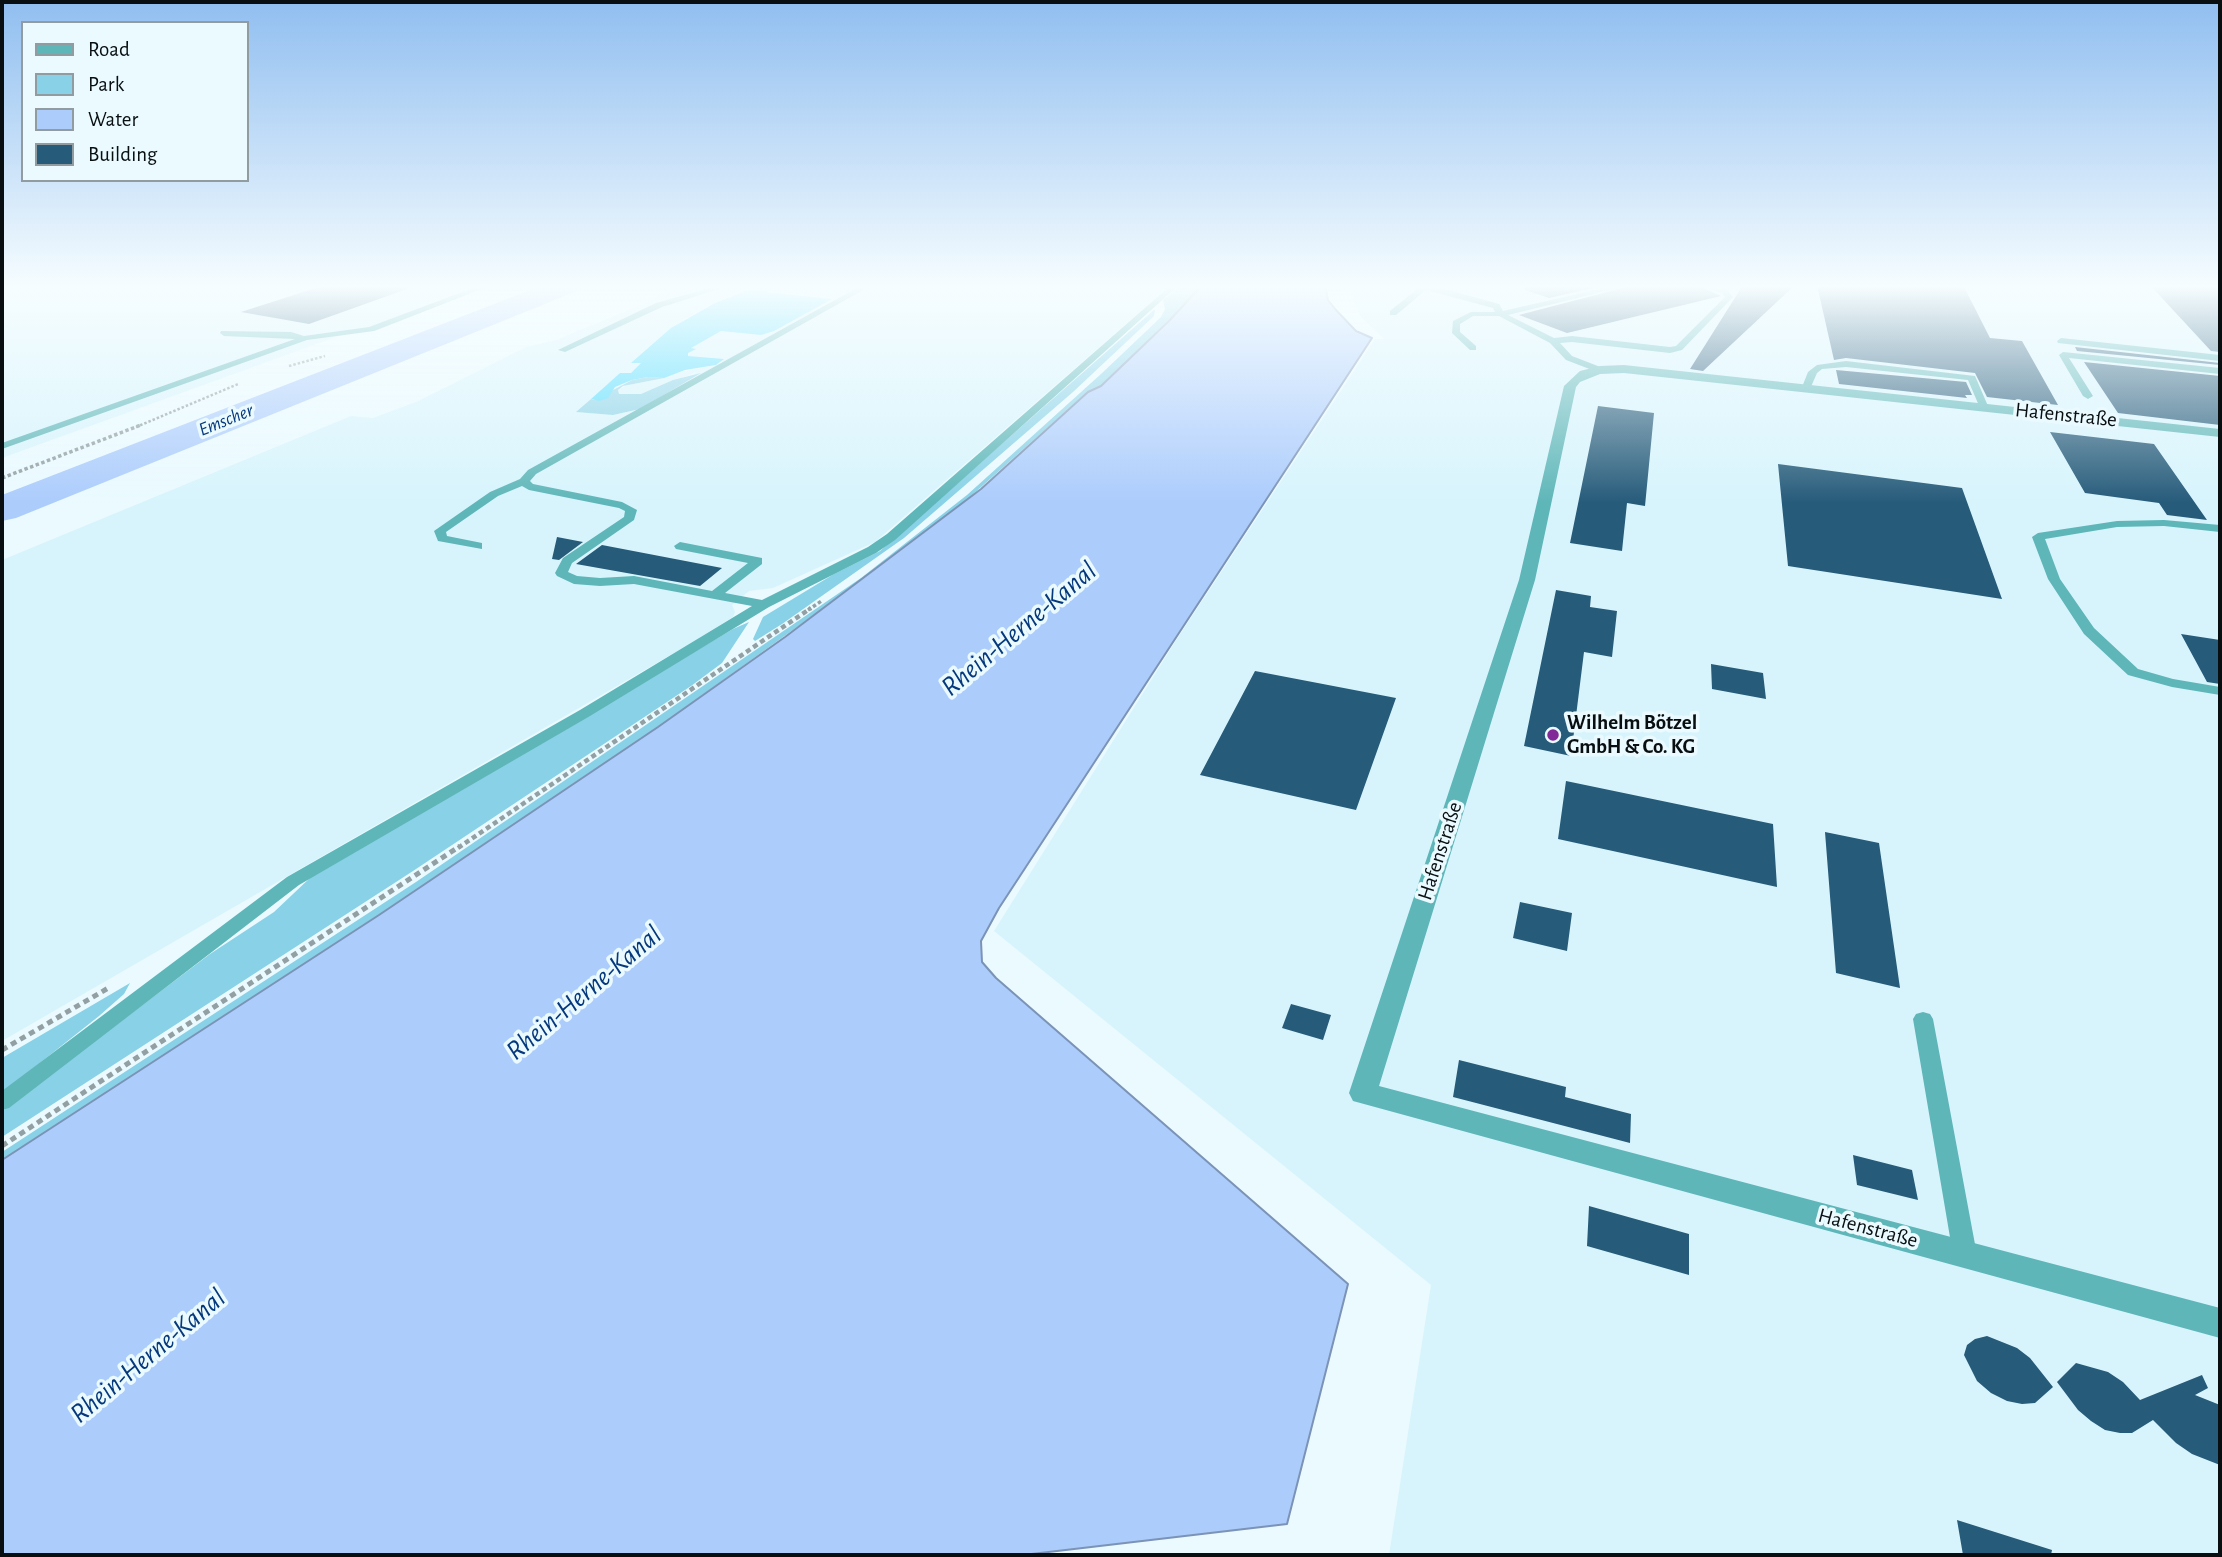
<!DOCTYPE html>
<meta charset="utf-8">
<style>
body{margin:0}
#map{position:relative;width:2222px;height:1557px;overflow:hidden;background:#eafaff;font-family:"Alegreya Sans",sans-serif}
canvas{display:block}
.frame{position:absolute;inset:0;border:4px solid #090f11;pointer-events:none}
.legend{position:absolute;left:21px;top:21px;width:228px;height:161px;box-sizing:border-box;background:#eafaff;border:2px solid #909ca0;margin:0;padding:9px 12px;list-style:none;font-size:21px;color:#090f11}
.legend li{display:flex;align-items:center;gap:14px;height:35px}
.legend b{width:35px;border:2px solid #909ca0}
</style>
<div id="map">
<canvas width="2222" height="1557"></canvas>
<div class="frame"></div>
<ul class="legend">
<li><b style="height:9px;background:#5eb6b8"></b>Road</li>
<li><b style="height:19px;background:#88d1e6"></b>Park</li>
<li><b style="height:19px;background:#acccfc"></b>Water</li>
<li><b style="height:19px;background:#265b7a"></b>Building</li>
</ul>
</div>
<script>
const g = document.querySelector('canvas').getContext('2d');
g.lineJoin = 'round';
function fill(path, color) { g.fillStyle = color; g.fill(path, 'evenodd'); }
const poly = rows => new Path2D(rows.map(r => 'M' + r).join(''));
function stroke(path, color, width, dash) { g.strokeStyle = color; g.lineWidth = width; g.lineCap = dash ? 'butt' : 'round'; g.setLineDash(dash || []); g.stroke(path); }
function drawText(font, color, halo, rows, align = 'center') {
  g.font = font + ' "Alegreya Sans",sans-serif'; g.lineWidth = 7; g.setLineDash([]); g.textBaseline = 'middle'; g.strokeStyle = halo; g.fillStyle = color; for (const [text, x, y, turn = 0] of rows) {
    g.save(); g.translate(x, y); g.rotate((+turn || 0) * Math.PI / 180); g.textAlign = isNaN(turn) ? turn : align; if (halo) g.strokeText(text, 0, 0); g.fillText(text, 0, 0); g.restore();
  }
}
const built = poly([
 [2,285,491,285,376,331,347,333,2,458],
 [675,285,761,285,715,303,683,320,633,363,642,363,631,373,620,373,577,412,613,415,640,409,697,372,641,394,619,394,618,390,635,381,716,365,722,362,688,356,690,348,721,331,761,335,831,299,764,292,783,285,1171,285,875,542,773,588,749,591,732,605,735,612,733,617,688,645,2,1041,2,560,351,416,373,418,416,402,526,347,556,340,648,302],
 [1354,285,2220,285,2220,1555,1389,1555,1431,1285,994,931,1175,642,1375,339,1384,339,1360,316,1351,292]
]);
const green = poly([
 [1181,285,1202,285,1170,320,1101,386,1085,394,961,505,865,578,658,727,379,915,2,1160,2,1152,416,882,861,578,967,495,1101,374,1161,317,1165,309,1163,300],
 [1155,309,1154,316,1073,392,904,538,782,624,755,641,753,639,763,617,834,574,880,551],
 [701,373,640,409,613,415,576,412,591,399,594,400,632,380,648,377,664,378,623,386,618,390,619,394,641,394,673,380],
 [749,622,722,663,691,686,413,871,2,1137,2,1111,210,954,274,912,311,877,733,629],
 [130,983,124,994,99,1016,2,1093,2,1058]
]);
const forest = poly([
 [761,285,783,285,766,292,832,299,774,331,761,335,721,331,691,348,696,349,688,353,688,356,724,359,716,365,685,370,664,378,648,377,632,380,615,387,608,398,599,401,591,399,620,373,631,373,641,363,631,363,671,328,715,303]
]);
const water = poly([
 [1202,285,1325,285,1328,300,1336,310,1356,331,1372,338,999,908,981,941,982,962,996,978,1348,1284,1287,1524,1023,1555,2,1555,2,1160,379,915,658,727,785,637,981,489,1088,392,1101,386,1170,320,1202,285]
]);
const river = poly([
 [543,285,581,285,577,291,16,518,2,521,2,495,543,285]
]);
const building = poly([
 [325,285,406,285,407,289,309,324,241,312],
 [1526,285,1606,285,1549,298,1525,290],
 [1634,285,1697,285,1721,296,1567,333,1519,315],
 [1743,285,1795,285,1703,371,1690,369],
 [1817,285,1963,285,1990,338,2022,341,2058,405,1987,397,1975,373,1846,358,1834,360],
 [2150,285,2220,285,2220,352,2211,351],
 [2075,347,2220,363,2220,365,2077,351],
 [2084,362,2220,376,2220,425,2118,413],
 [1836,370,1966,382,1972,395,1965,395,1967,398,1839,384],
 [1598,406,1654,413,1645,506,1627,503,1622,551,1570,543],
 [2050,432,2154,444,2207,520,2167,515,2159,503,2085,493],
 [1778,464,1962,488,2002,599,1788,566],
 [557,537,583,542,559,560,552,559],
 [602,545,722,568,700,586,576,564],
 [1556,590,1591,596,1590,607,1617,611,1612,657,1584,652,1571,756,1524,746],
 [2181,634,2220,640,2220,684,2207,682],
 [1711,664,1763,673,1766,699,1712,689],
 [1255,671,1396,698,1356,810,1200,775],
 [1566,781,1773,824,1777,887,1558,839],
 [1825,832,1879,843,1900,988,1836,973],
 [1520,902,1572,913,1567,951,1513,938],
 [1291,1004,1331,1015,1323,1040,1282,1028],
 [1459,1060,1566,1087,1565,1097,1631,1114,1630,1143,1453,1097],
 [1853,1155,1912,1170,1918,1200,1857,1185],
 [1589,1206,1689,1234,1689,1275,1587,1246],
 [1987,1336,2017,1348,2030,1358,2053,1387,2035,1403,2022,1404,2007,1401,1991,1393,1977,1381,1964,1355,1967,1345,1975,1339],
 [2076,1363,2108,1372,2123,1382,2140,1400,2202,1375,2208,1388,2195,1395,2220,1405,2220,1465,2192,1454,2176,1443,2153,1420,2132,1433,2120,1433,2105,1430,2091,1421,2078,1410,2057,1382],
 [1957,1520,2052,1550,2051,1555,1963,1555]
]);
const pathFar3 = poly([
 [289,366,325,356],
 [136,427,238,384]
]);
const pathFar2 = poly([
 [2,478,141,425],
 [808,610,823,600]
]);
const pathFar1 = poly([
 [458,848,811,608]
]);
const path = poly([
 [2,1050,110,987],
 [2,1146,460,846]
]);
const lane = poly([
 [481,285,492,285,374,331,307,340,2,449,2,443,295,339,224,336,220,333,221,331,291,332,304,336,369,327,481,285],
 [720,285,732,285,662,307,565,352,558,350,656,303,720,285],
 [862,285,872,285,536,474,530,481,533,484,622,502,637,510,634,520,572,563,568,572,577,576,600,578,634,576,712,591,748,563,676,549,674,546,680,542,762,558,762,564,725,593,762,600,868,547,887,534,1171,285,1179,285,895,540,876,553,769,607,590,716,299,885,9,1108,2,1110,2,1091,287,877,580,710,752,606,634,584,600,586,574,584,557,576,555,573,563,558,624,517,625,511,619,508,529,490,522,486,498,496,446,532,447,536,482,543,482,549,438,541,434,531,490,492,520,479,528,470,862,285],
 [1422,285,1431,285,1499,304,1503,311,1617,285,1631,285,1508,315,1554,338,1572,336,1670,347,1676,346,1725,297,1721,293,1699,285,1727,289,1733,297,1682,350,1670,353,1572,342,1560,343,1572,356,1603,368,1603,372,1600,373,1566,360,1550,343,1499,316,1473,316,1460,324,1460,332,1476,346,1476,350,1470,350,1452,333,1453,321,1471,312,1495,312,1493,308,1426,290,1396,315,1390,315,1390,311,1422,285],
 [2061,338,2220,355,2220,361,2058,343,2057,341,2061,338],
 [2063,352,2220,368,2220,374,2069,358,2093,396,2088,399,2083,396,2059,355,2063,352],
 [1846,361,1975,376,1988,406,1980,408,1968,380,1846,367,1822,369,1817,373,1810,389,1802,387,1808,372,1817,365,1846,361],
 [2164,520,2220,525,2220,532,2164,526,2117,527,2045,539,2060,579,2094,628,2138,669,2173,679,2220,687,2220,695,2172,687,2128,675,2084,634,2048,579,2032,537,2038,533,2117,521,2164,520],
 [1923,1012,1930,1014,1933,1019,1977,1255,1973,1262,1965,1266,1957,1262,1953,1255,1913,1019,1916,1014,1923,1012]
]);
const street = poly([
 [1624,365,2220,429,2220,437,1624,373,1600,374,1580,382,1576,387,1535,580,1379,1086,2220,1308,2220,1338,1353,1101,1349,1093,1519,580,1564,386,1580,371,1600,366,1624,365]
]);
const markers = [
 [1553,735,7,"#812996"]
];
const farWaternames = [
 ["Emscher",226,420,-22]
];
const streetNames = [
 ["Hafenstraße",2066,415,6],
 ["Hafenstraße",1440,851,-72],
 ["Hafenstraße",1868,1228,15]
];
const poiNames = [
 ["Wilhelm Bötzel",1567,723],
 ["GmbH & Co. KG",1567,747]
];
const nearWaternames = [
 ["Rhein-Herne-Kanal",1019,629,-40],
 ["Rhein-Herne-Kanal",584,993,-40],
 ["Rhein-Herne-Kanal",148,1356,-40]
];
fill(built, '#d7f4fc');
fill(green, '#88d1e6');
fill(forest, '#4edbfd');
fill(water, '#acccfc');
stroke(water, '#7b93b6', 2);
fill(river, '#acccfc');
fill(building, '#265b7a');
stroke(pathFar3, '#93a0a3', 2.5, [2.5, 2]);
stroke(pathFar2, '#93a0a3', 3.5, [3.5, 2.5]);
stroke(pathFar1, '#93a0a3', 4.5, [5, 3.5]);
stroke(path, '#93a0a3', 5, [6, 4.5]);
fill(lane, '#5eb6b8');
fill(street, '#5eb6b8');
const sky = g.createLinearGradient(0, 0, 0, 503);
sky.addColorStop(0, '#90bef0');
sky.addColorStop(0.57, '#f6fdff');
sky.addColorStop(1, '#f6fdff00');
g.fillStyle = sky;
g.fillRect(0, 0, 2222, 503);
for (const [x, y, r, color] of markers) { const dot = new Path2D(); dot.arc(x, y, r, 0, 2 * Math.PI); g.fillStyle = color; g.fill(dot); stroke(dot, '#eafaff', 2.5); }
drawText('italic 19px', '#05397c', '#eafaff', farWaternames);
drawText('21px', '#090f11', '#eafaff', streetNames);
drawText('bold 21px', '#090f11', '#eafaff', poiNames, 'left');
drawText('italic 28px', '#05397c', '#eafaff', nearWaternames);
</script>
